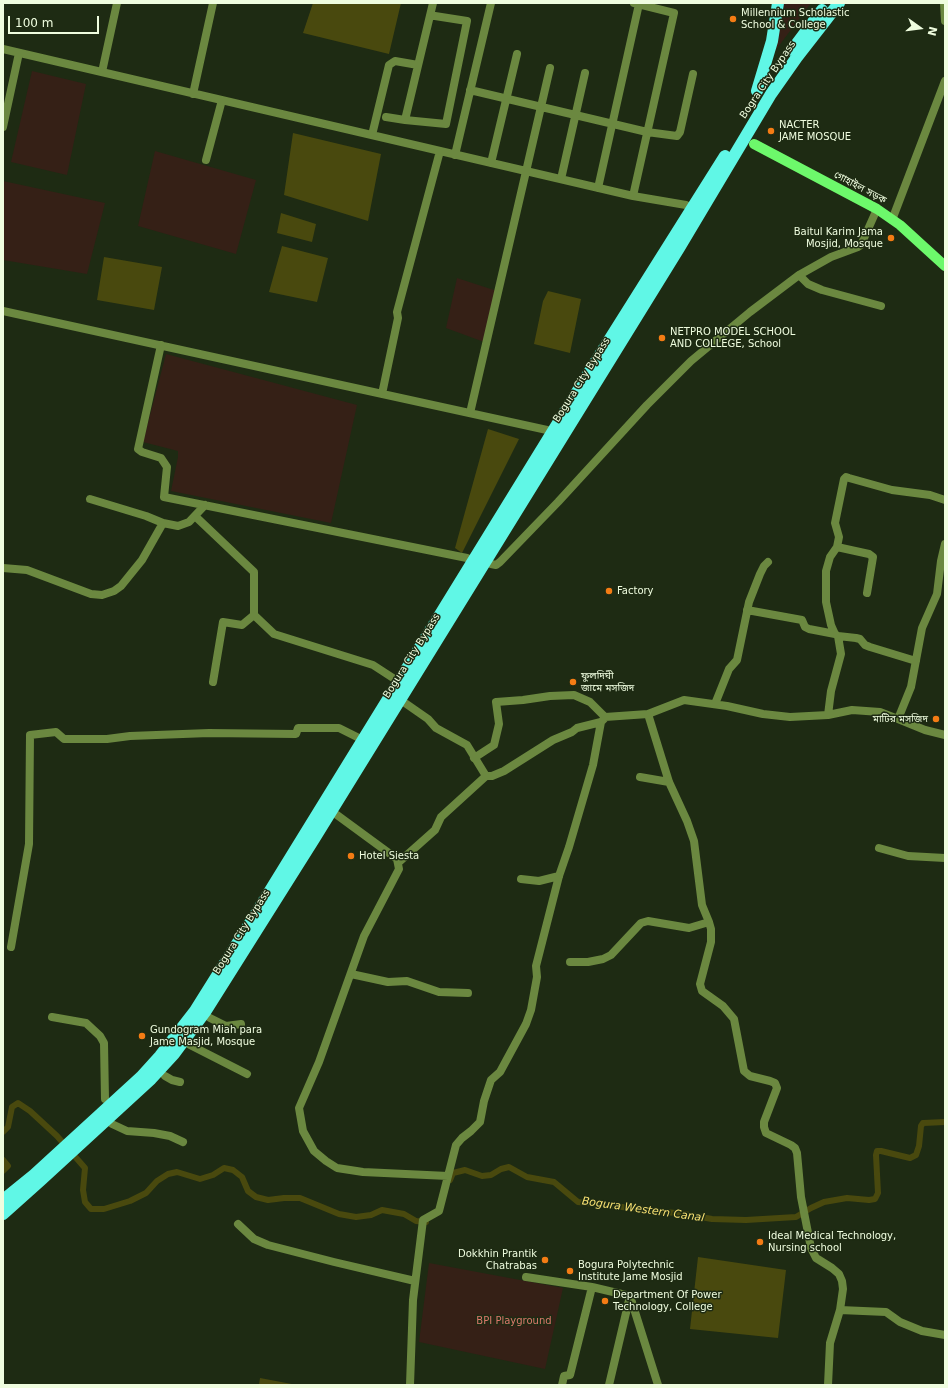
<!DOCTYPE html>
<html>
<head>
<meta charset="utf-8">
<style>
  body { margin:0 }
  #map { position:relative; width:948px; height:1388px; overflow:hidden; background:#1e2b13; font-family:"DejaVu Sans",sans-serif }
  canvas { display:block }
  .frame { position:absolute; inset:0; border:4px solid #effddf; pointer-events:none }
  .north { position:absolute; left:900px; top:8px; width:40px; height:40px; -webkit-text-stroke:3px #1e2b13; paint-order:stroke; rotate:104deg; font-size:11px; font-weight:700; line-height:16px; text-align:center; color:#effddf }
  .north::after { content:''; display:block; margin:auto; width:14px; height:18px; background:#effddf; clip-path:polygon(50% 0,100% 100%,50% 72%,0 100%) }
  .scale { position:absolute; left:8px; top:16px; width:91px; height:18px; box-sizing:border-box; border:2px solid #effddf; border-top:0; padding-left:5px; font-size:12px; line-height:14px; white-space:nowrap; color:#effddf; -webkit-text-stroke:3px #1e2b13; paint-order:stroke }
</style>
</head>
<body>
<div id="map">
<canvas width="948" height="1388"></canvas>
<div class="frame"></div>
<div class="north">N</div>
<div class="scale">100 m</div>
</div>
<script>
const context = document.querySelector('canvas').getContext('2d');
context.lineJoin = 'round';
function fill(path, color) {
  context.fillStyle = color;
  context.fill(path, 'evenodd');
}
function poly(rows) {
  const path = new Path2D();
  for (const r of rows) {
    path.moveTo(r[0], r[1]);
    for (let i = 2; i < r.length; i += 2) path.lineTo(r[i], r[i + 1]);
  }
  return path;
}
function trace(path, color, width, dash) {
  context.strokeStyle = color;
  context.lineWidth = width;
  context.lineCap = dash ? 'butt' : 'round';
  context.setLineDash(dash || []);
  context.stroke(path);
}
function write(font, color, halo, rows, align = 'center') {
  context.font = font + ' "DejaVu Sans","Noto Sans Bengali",sans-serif';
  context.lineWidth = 3;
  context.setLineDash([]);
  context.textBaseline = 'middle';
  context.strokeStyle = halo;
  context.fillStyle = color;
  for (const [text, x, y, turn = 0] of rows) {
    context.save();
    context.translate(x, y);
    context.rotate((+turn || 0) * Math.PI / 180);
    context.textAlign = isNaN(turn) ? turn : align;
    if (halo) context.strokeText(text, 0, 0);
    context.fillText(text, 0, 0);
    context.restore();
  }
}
const green = poly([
  [784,3,811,3,775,51],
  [32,71,86,84,67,175,11,162],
  [155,151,256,180,236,254,138,226],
  [3,181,105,203,87,274,3,260],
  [457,278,497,291,484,342,446,328],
  [166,354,357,405,331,523,171,491,178,457,178,451,143,442],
  [429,1263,563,1288,545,1369,419,1342]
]);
const water = poly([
  [313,3,401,3,389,54,303,33],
  [293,133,381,154,368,221,284,195],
  [281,213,316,224,312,242,277,233],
  [282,246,328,258,317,302,269,292],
  [104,257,162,267,154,310,97,300],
  [548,291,581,299,570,353,534,344,543,301],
  [488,429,519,439,462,553,455,548],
  [698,1257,786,1270,778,1338,690,1329],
  [260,1378,297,1385,259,1385]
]);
const canal = poly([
  [3,1132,8,1127,12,1107,18,1103,30,1111,57,1136,85,1168,83,1190,85,1202,91,1209,104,1209,130,1201,146,1193,157,1181,168,1174,177,1172,200,1179,213,1175,224,1168,233,1170,242,1177,248,1191,256,1197,268,1200,284,1198,300,1198,339,1214,356,1217,371,1215,382,1210,404,1214,416,1221,426,1222],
  [3,1160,8,1166,3,1171],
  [450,1180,453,1173,465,1170,482,1176,491,1175,501,1169,509,1167,527,1177,554,1182,578,1202,684,1214,712,1219,746,1220,796,1217,811,1208,824,1202,847,1198,869,1200,875,1199,878,1193,876,1155,877,1151,881,1151,910,1158,916,1155,919,1146,921,1126,923,1123,945,1122]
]);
const minor = poly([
  [944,3,945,21],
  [3,49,633,196,686,205],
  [102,72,117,3],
  [470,90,647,132,677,136,680,132,693,74],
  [193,94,213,3],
  [386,117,405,120,433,3],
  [405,120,446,124,467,21,435,16],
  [3,127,19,53],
  [372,135,389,65,395,61,418,65],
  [455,155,491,3],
  [206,160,222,100],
  [491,163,517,54],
  [561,179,585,73],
  [598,188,639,4],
  [633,196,674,13,634,3],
  [892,220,945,81],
  [799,275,808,284,822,290,881,306],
  [3,311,547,430],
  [161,345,138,449,142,452,161,458,167,467,164,497,467,558],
  [382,394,398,318,397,312,440,151],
  [470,413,550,68],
  [90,499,146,516,163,523],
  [195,516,254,572,254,615,274,634,373,665,393,678],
  [945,544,941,561,937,594,922,628,911,687,898,719,925,730,945,735],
  [837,547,869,554,873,557,867,593],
  [491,564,496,565,500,562,558,502,647,405,691,361,750,312,799,275,831,257,858,247,861,245,877,209],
  [3,568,27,570,91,594,102,595,114,591,121,586,142,560,163,523,178,526,189,522,205,505],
  [747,610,802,620,805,627,809,629,835,634,838,636,856,638,860,639,865,645,870,647,916,661],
  [835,634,831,625,826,602,826,571,830,557,837,547,839,537,835,523,844,479,846,477,849,478,892,490,930,495,945,500],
  [213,682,223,622,242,625,254,615],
  [405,703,428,719,436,728,467,745,486,776,492,776,504,771,553,740,572,732,577,728,601,722,604,719],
  [715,704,729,669,737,660,749,602,760,574,764,566,768,562],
  [648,714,669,782,687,821,694,841,702,905,709,922],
  [828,715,831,691,841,654,838,636],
  [474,758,494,745,499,724,496,702,523,700,550,696,574,695,590,702,605,717,648,714,684,700,727,706,763,714,790,717,828,715,852,710,880,712,898,719],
  [640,777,669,782],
  [337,815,397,859,399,869,364,936,319,1062,299,1108,303,1131,314,1151,326,1161,337,1168,363,1172,448,1176],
  [879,848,908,856,945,858],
  [399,862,435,830,441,817,486,776],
  [521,879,539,881,559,876],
  [11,947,29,844,30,735,56,732,64,739,107,739,130,736,209,733,296,734,298,728,339,728,357,737],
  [570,962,588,962,603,959,611,955,641,923,648,921,689,928,709,922,711,929,711,942,700,984,702,991,723,1006,734,1019,744,1071,750,1076,770,1081,775,1083,777,1088,764,1122,764,1127,766,1133,791,1145,795,1148,797,1153,801,1197,811,1248,816,1258,832,1268,839,1274,842,1281,843,1289,840,1310,830,1343,828,1385],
  [351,974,388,982,407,981,439,992,468,993],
  [52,1017,86,1023,100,1036,104,1043,105,1099],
  [210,1018,226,1026,241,1024],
  [190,1045,247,1074],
  [165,1076,172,1080,180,1082],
  [112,1124,127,1131,154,1133,170,1136,183,1142],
  [238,1224,254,1239,268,1245,334,1262,415,1281],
  [526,1277,592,1287,630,1296,658,1385],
  [840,1310,886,1312,900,1322,922,1331,945,1335],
  [410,1385,413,1300,423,1220,439,1211,456,1145,462,1138,471,1131,480,1122,484,1101,491,1080,500,1072,526,1024,531,1010,537,977,536,966,559,876,569,847,593,765,601,722],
  [562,1385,564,1376,570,1375,592,1287],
  [609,1385,630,1296]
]);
const major = poly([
  [754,144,877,209,900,225,945,266]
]);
const highway = poly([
  [792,50,822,10],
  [757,91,772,41,778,3],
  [3,1200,34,1175,141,1077,160,1056,195,1011,257,912,603,350,725,156],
  [3,1214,41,1180,151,1079,174,1054,205,1012,314,839,679,248,771,94,797,57,839,3]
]);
const markers = [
  [733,19,4,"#f47c14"],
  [771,131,4,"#f47c14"],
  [891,238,4,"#f47c14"],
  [662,338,4,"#f47c14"],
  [609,591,4,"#f47c14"],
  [573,682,4,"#f47c14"],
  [936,719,4,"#f47c14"],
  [351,856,4,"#f47c14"],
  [142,1036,4,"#f47c14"],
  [760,1242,4,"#f47c14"],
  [545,1260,4,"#f47c14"],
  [570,1271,4,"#f47c14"],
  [605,1301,4,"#f47c14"]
];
const poiNames = [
  ["Millennium Scholastic",741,13],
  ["School & College",741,25],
  ["NACTER",779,125],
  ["JAME MOSQUE",779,137],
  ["Baitul Karim Jama",883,232,"right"],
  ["Mosjid, Mosque",883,244,"right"],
  ["NETPRO MODEL SCHOOL",670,332],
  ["AND COLLEGE, School",670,344],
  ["Factory",617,591],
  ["ফুলদিঘী",581,676],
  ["জামে মসজিদ",581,688],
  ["মাটির মসজিদ",928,719,"right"],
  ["Hotel Siesta",359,856],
  ["Gundogram Miah para",150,1030],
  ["Jame Masjid, Mosque",150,1042],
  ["Ideal Medical Technology,",768,1236],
  ["Nursing school",768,1248],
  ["Dokkhin Prantik",537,1254,"right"],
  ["Chatrabas",537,1266,"right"],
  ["Bogura Polytechnic",578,1265],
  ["Institute Jame Mosjid",578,1277],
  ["Department Of Power",613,1295],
  ["Technology, College",613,1307]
];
const streetNames = [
  ["Bogra City Bypass",768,80,-56],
  ["গোহাইল সড়ক",860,188,28],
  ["Bogura City Bypass",582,380,-58],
  ["Bogura City Bypass",412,656,-58],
  ["Bogura City Bypass",242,932,-58]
];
const parkNames = [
  ["BPI Playground",514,1321]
];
const waterNames = [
  ["Bogura Western Canal",643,1210,8]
];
fill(green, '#352016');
fill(water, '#49490e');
trace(canal, '#49490e', 6);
trace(minor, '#6b8840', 8);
trace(major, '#6df86b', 10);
trace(highway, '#60f7e6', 12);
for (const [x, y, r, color] of markers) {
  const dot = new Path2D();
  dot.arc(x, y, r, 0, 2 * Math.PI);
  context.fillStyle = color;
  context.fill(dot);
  trace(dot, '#1e2b13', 1.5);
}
write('10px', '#effddf', '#1e2b13', poiNames, 'left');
write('10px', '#effddf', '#1e2b13', streetNames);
write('10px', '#dc796c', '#1e2b13', parkNames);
write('italic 11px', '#f8e172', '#1e2b13', waterNames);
</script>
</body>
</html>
